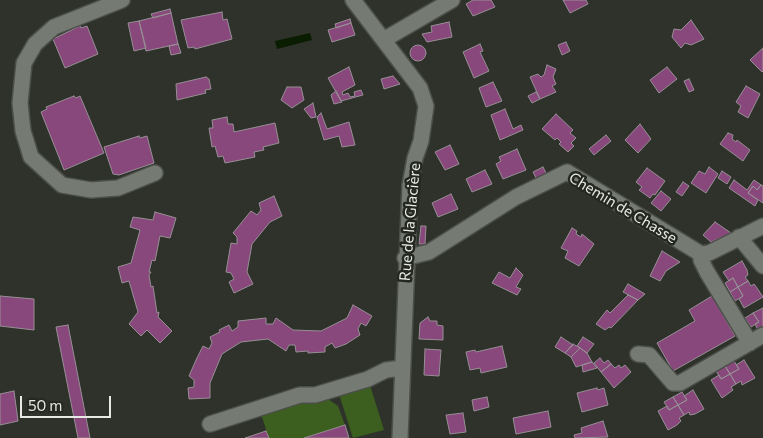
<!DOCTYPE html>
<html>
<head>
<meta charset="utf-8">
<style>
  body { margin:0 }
  #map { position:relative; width:763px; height:438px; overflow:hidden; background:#2e322b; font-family:Commissioner,sans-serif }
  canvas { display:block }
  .scale { position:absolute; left:20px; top:396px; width:91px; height:22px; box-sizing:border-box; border:2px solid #e7e9e5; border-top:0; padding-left:6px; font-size:15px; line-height:18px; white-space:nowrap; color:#e7e9e5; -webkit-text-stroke:4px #242821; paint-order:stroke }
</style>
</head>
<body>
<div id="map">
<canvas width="763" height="438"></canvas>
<div class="scale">50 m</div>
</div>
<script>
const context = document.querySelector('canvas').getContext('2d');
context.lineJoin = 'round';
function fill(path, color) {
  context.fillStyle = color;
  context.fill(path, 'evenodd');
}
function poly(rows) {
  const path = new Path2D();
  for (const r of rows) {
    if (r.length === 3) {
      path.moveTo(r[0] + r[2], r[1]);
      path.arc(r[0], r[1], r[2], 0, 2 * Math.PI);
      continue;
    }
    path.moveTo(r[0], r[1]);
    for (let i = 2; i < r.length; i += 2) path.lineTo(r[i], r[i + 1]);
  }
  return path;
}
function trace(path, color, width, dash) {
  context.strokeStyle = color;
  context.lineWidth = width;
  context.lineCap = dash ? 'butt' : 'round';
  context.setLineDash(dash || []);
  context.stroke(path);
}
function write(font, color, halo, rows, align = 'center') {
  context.font = font + ' Commissioner,sans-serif';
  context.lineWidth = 5;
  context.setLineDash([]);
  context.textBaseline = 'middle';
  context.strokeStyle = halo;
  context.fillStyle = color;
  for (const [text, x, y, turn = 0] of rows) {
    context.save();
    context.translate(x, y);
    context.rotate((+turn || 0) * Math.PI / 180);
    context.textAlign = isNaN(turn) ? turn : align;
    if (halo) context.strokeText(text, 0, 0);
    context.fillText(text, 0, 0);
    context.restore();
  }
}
const green = poly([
  [369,382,384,430,353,438,338,391],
  [325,397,338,406,345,425,304,438,269,438,260,411]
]);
const water = poly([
  [310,33,312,40,277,49,275,41]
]);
const building = poly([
  [473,0,491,0,495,7,473,16,466,4,473,0],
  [563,0,586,0,588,4,570,13,563,0],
  [170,9,171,13,153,18,151,14,170,9],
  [222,12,223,20,227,19,232,39,195,49,194,47,188,48,181,20,222,12],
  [171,13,178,44,146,51,139,21,171,13],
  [350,19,351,23,336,28,335,24,350,19],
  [691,20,704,39,691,45,685,43,681,48,672,37,674,29,681,30,691,20],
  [139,21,146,48,134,51,128,23,139,21],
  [449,22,452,37,427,42,422,34,432,32,431,26,449,22],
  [351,23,355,35,332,42,328,30,351,23],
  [80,26,81,28,87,26,98,54,65,68,53,39,80,26],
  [566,42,570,51,562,55,558,45,566,42],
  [178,44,181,53,171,55,169,46,178,44],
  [480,44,483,51,480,52,489,71,474,78,463,52,480,44],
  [418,53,8],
  [763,48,763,71,762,72,750,60,763,48],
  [547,65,556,69,553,77,556,84,552,86,556,92,540,99,530,77,538,74,541,77,544,75,547,65],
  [349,67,355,85,342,92,343,95,348,93,350,97,355,96,354,92,361,90,363,95,341,101,328,78,349,67],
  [667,67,677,79,659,93,650,80,667,67],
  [393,76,400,84,384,89,381,79,393,76],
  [206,77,209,79,211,89,205,90,206,93,177,100,176,84,206,77],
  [689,79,694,90,689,92,684,81,689,79],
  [493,82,502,101,486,107,479,88,493,82],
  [746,86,760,94,748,118,738,112,741,106,736,102,746,86],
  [287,87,301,87,304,100,292,108,281,100,287,87],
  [336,91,342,102,334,104,331,95,336,91],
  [536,92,540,99,532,103,528,96,536,92],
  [74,96,76,98,80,96,104,153,64,170,41,112,47,109,46,107,74,96],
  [313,103,316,117,311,118,304,109,313,103],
  [505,109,513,129,521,125,523,130,500,140,491,115,505,109],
  [321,113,327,129,349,122,355,145,342,147,339,136,324,140,317,117,321,113],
  [556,114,573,130,570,133,576,138,571,143,574,146,568,152,559,144,561,142,557,138,555,140,542,129,556,114],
  [227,117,228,124,233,124,234,132,275,123,279,143,263,147,264,150,254,152,255,157,225,163,223,156,218,157,215,146,212,147,209,128,213,128,212,120,227,117],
  [640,124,651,139,638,153,625,140,640,124],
  [728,133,733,135,732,139,736,142,737,140,750,150,743,161,720,144,728,133],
  [606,135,611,141,594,155,589,149,606,135],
  [139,136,140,138,147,136,154,163,119,175,113,174,104,147,139,136],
  [450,145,459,164,445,170,435,152,450,145],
  [517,149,526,170,503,179,496,164,501,161,499,157,517,149],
  [543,167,547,175,537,180,533,172,543,167],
  [709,167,718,174,706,193,691,183,699,171,705,174,709,167],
  [647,168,665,181,655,195,653,194,650,198,639,190,642,187,636,182,647,168],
  [485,170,492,184,472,192,466,179,485,170],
  [722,171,731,177,727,184,718,178,722,171],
  [734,180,747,190,754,180,761,185,757,190,753,186,748,193,758,200,755,206,729,188,734,180],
  [683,182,689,186,682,196,676,192,683,182],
  [761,185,763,186,763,203,748,193,753,186,757,190,761,185],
  [661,191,671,199,661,211,651,203,661,191],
  [451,194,458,209,438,217,432,203,451,194],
  [274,196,282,216,270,222,252,244,247,272,253,284,234,293,229,282,234,279,231,273,226,272,231,243,237,244,237,237,233,233,251,211,257,215,261,210,259,203,274,196],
  [155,212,176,218,170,238,160,236,155,261,152,260,149,272,151,272,149,275,151,287,153,286,157,313,159,312,158,317,172,331,160,343,147,330,141,336,129,324,138,312,129,281,122,283,118,267,131,263,140,230,130,227,133,217,153,220,155,212],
  [715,222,731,233,711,242,703,235,715,222],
  [421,226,426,226,425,244,419,244,421,226],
  [572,228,577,231,576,234,581,237,582,234,594,244,579,266,565,258,568,251,561,248,572,228],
  [662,251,680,262,666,271,660,281,650,276,662,251],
  [742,261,747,270,748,275,745,277,748,281,738,287,733,278,729,281,723,272,742,261],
  [516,268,523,275,516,287,521,289,517,295,492,283,499,272,510,278,516,268],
  [733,278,738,287,730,292,725,283,733,278],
  [748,281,751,286,754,284,757,288,763,297,744,308,739,299,743,296,738,287,748,281],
  [628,284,645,294,638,300,623,292,628,284],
  [738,287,743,296,735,301,730,292,738,287],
  [628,295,638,300,611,328,609,327,605,330,596,324,607,310,610,313,628,295],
  [0,296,34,299,34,330,0,326,0,296],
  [712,296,735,336,673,371,657,343,695,321,689,310,712,296],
  [353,305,372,316,366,326,361,323,358,329,360,335,346,344,335,348,332,343,325,347,325,352,308,353,308,351,296,352,295,345,289,345,286,351,268,339,241,342,222,354,210,383,210,398,189,399,188,388,194,387,194,380,189,376,196,360,203,346,209,349,212,343,210,337,220,332,219,330,229,325,232,331,238,327,238,321,266,318,266,324,273,324,276,318,293,330,321,331,347,318,353,305],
  [763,308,763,330,759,332,755,324,759,322,753,313,763,308],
  [753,313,759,322,751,327,745,318,753,313],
  [428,317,430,321,437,321,437,325,443,326,443,340,419,339,420,323,428,317],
  [68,325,90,438,78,438,56,327,68,325],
  [561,337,573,345,565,353,555,347,561,337],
  [583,337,594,344,587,353,577,346,583,337],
  [573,344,580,348,571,357,565,353,573,344],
  [502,346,507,367,481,373,480,368,470,370,466,352,475,350,476,352,502,346],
  [580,348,587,353,592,362,576,367,571,357,580,348],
  [425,349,441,350,439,376,424,375,425,349],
  [600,358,604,363,608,360,611,364,601,372,594,363,600,358],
  [744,360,755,378,742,385,741,381,736,384,730,374,739,369,736,365,744,360],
  [734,361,739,369,730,374,725,366,734,361],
  [592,362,597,368,583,372,582,365,592,362],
  [611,364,615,368,619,365,621,368,625,365,631,372,614,388,601,372,611,364],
  [725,366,730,374,721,379,716,371,725,366],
  [730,374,736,384,731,387,733,390,722,398,711,380,719,375,721,379,730,374],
  [597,388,598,390,604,388,608,405,582,412,577,393,597,388],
  [693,390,704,409,695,414,690,415,689,412,684,415,678,405,687,400,684,396,693,390],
  [14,391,18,421,0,425,0,394,14,391],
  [682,392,687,400,678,405,673,397,682,392],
  [487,397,489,407,474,411,472,400,487,397],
  [673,397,678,405,669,410,664,402,673,397],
  [678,405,684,415,679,418,681,421,677,425,668,430,658,411,667,406,669,410,678,405],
  [548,411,551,427,516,434,513,418,548,411],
  [463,413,466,432,450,434,446,415,463,413],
  [603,421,608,437,575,438,574,435,582,433,581,428,603,421],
  [345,425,349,438,304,438,345,425],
  [266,431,269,438,245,438,266,431]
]);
const minor = poly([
  [122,0,54,27,35,44,24,63,20,103,23,131,31,157,62,185,91,190,118,188,155,173],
  [353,0,420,88,426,106,421,141,415,158,410,185,400,438],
  [385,39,452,0],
  [739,237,763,266],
  [701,254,701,260,707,272,750,343],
  [405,258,429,252,516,197,567,172,701,254,709,253,763,226],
  [638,354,649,355,673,383,680,383,763,335],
  [210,424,300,395,315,395,368,379,386,370,402,368]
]);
const streetNames = [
  ["Chemin de Chasse",623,208,31],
  ["Rue de la Glacière",410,222,-85]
];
fill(green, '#3c5e1f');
fill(water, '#0a1d00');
fill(building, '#88487c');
trace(building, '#978f95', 1);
trace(minor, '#4c4f4a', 18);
trace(minor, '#757a72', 15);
write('15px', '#e7e9e5', '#242821', streetNames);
</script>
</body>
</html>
